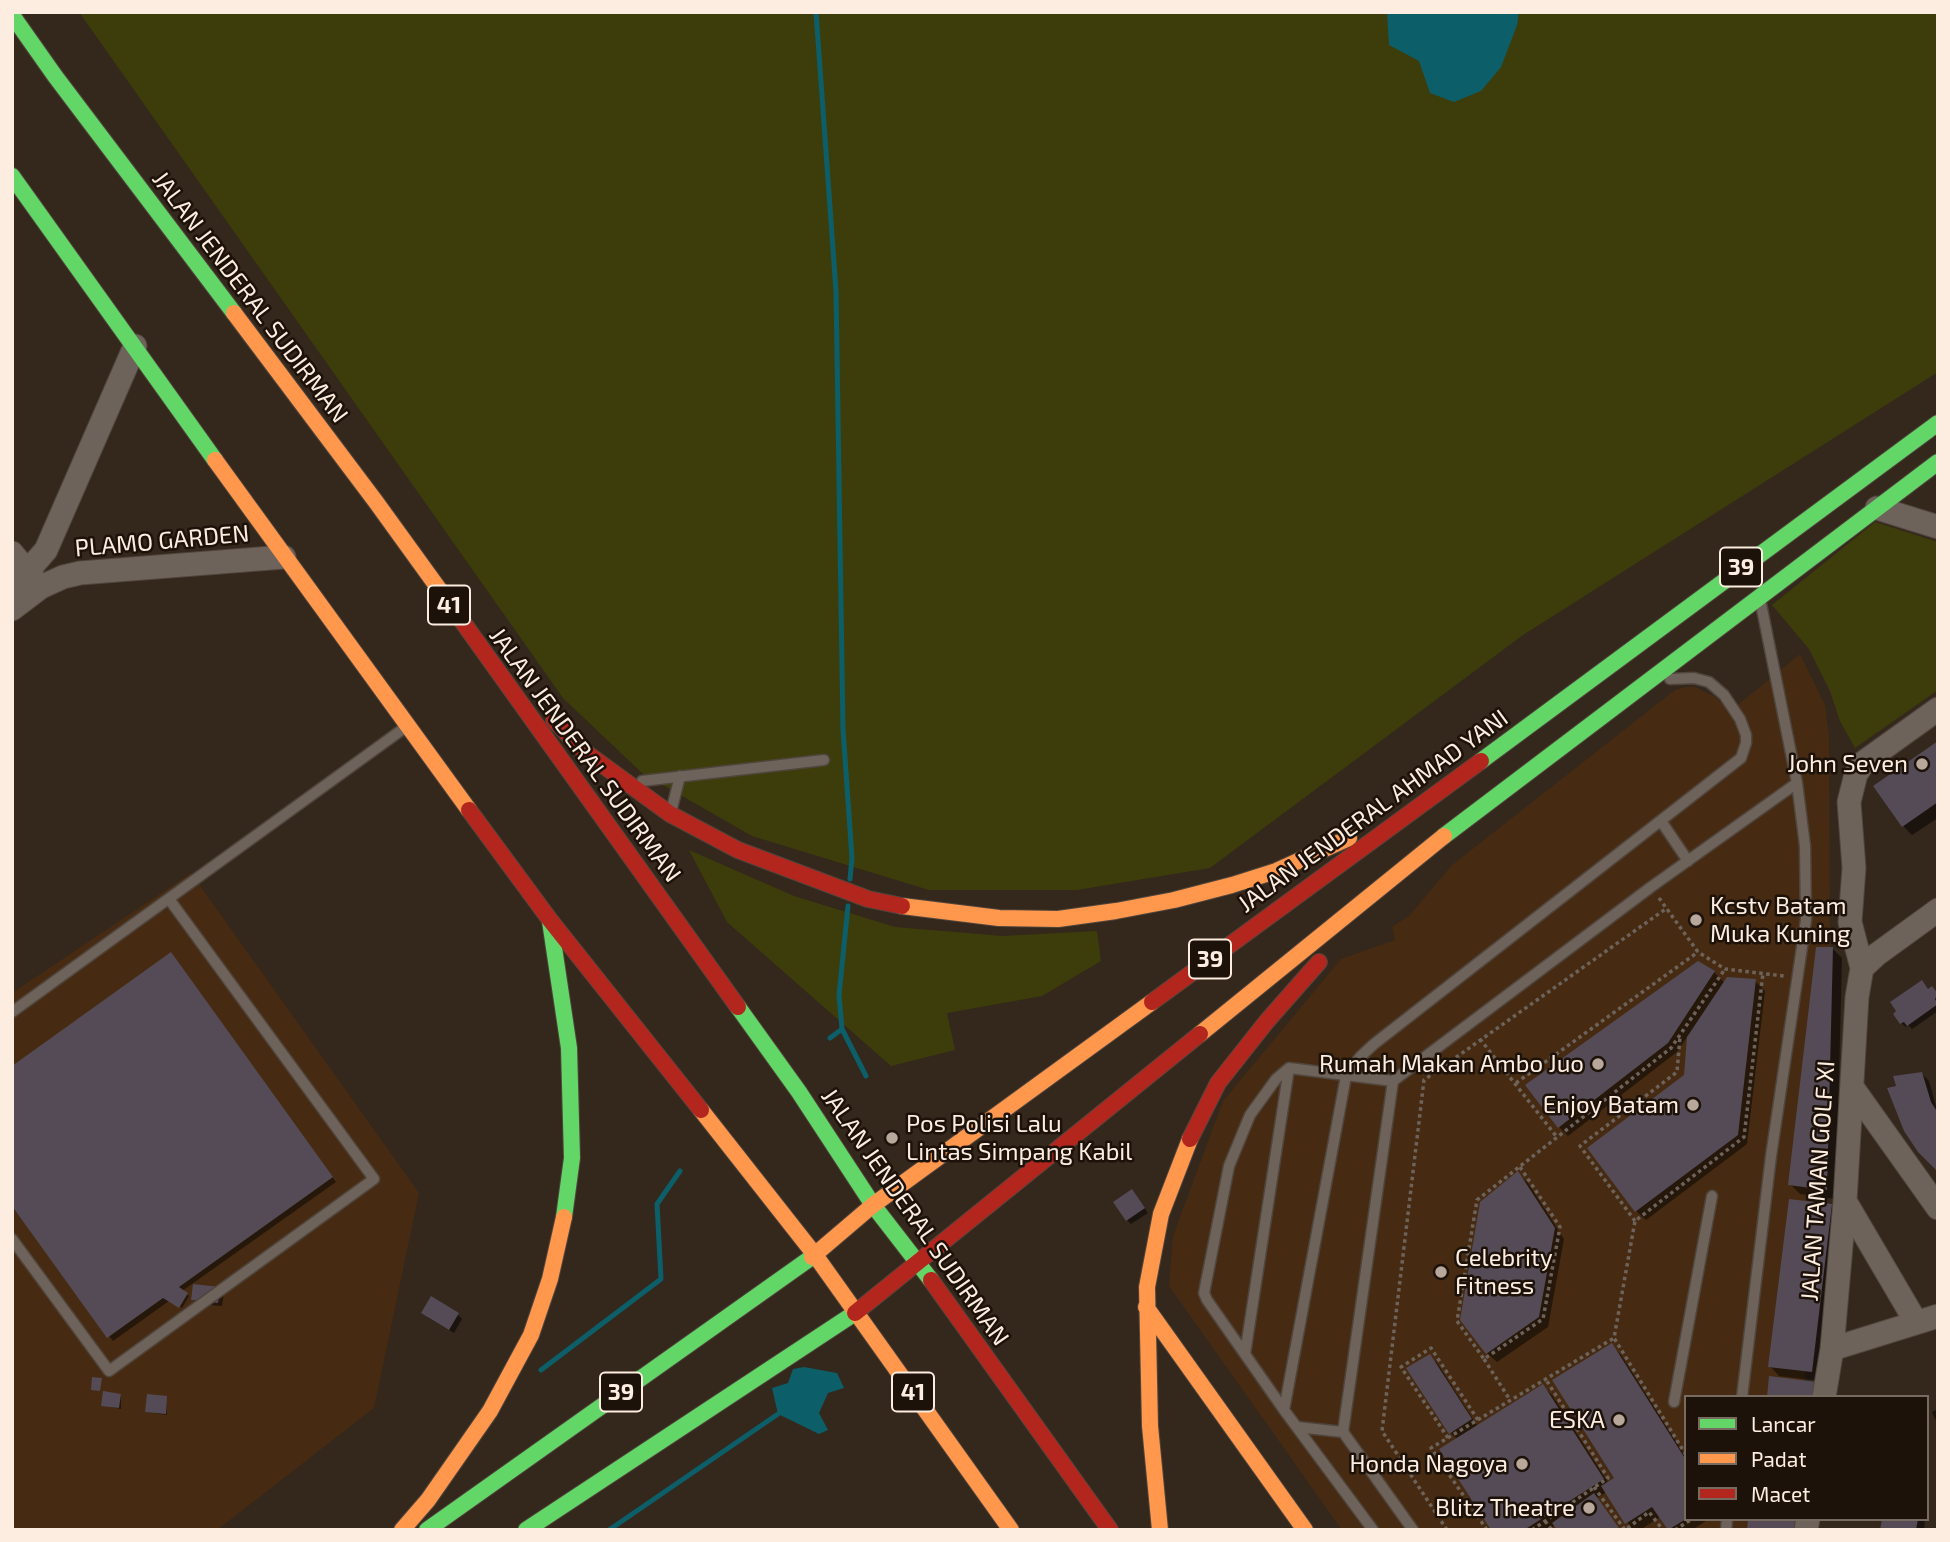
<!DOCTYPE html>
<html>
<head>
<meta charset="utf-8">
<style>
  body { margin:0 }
  #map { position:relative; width:1950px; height:1542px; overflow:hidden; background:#34271c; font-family:"Exo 2",sans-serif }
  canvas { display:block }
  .frame { position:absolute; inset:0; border:14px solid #fdede0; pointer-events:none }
  .legend { position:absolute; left:1684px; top:1395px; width:245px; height:126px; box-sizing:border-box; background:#1d1209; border:2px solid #776a5f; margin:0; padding:9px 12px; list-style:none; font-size:21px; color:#fdede0 }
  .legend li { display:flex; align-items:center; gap:14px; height:35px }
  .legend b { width:35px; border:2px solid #776a5f }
</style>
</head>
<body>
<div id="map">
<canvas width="1950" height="1542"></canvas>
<div class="frame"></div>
<ul class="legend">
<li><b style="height:9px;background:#63d668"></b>Lancar</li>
<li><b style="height:9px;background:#ff974d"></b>Padat</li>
<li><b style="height:9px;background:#b3261e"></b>Macet</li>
</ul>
</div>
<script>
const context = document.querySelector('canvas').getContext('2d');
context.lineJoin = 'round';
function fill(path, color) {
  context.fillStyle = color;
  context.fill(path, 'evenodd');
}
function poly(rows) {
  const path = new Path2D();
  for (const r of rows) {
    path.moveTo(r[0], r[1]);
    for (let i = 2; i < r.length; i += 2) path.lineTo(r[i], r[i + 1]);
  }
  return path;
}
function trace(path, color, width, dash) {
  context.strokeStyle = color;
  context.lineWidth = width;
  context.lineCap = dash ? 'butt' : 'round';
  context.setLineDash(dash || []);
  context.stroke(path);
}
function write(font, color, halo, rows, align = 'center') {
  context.font = font + ' "Exo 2",sans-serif';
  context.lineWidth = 5;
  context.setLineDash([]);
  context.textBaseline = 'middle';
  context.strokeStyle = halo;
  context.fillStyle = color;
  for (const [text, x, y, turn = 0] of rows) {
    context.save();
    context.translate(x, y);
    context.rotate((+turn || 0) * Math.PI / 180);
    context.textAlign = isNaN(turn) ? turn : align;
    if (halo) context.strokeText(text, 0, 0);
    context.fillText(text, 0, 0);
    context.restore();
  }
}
const built = poly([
  [1800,654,1825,705,1829,736,1830,940,1825,1142,1803,1397,1686,1397,1686,1519,1791,1519,1789,1530,1342,1530,1169,1286,1173,1236,1223,1101,1341,959,1395,940,1392,927,1409,916,1452,865,1675,690,1686,687,1695,687,1714,696,1722,703,1728,713],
  [191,873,419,1193,374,1408,217,1530,12,1530,12,993]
]);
const green = poly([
  [79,12,1938,12,1938,372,1523,635,1210,868,1077,890,929,890,752,836,642,773,563,698],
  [1875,522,1938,542,1938,690,1855,748,1840,721,1830,691,1809,649,1772,605],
  [689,850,794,896,895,927,1002,936,1097,931,1101,961,1042,996,947,1013,955,1050,891,1066,727,922]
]);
const water = poly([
  [1387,12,1519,12,1517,25,1501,67,1481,91,1454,102,1430,93,1419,61,1389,45],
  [804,1367,837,1373,844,1388,828,1393,819,1413,828,1430,819,1434,778,1414,772,1388,788,1383,793,1369]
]);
const shadow = poly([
  [1938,744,1938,818,1912,835,1903,826],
  [1832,948,1842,958,1836,1199,1800,1194,1790,1184],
  [175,959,336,1182,182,1291,189,1296,182,1308,169,1301,113,1341,12,1203],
  [1714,972,1725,983,1755,981,1765,991,1747,1144,1646,1220,1636,1211,1685,1076,1689,1034,1677,1052,1568,1136,1559,1127],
  [1932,989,1938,995,1938,1011,1912,1029,1908,1025,1906,1027,1901,1023],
  [1922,1074,1929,1081,1937,1110,1938,1169],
  [1518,1174,1528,1183,1564,1239,1548,1327,1497,1362,1487,1353],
  [1132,1191,1148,1213,1131,1224,1127,1220],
  [1832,1206,1841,1216,1821,1381,1779,1376,1770,1366],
  [224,1293,222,1306,197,1304,193,1300],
  [458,1315,462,1319,454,1333,427,1317],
  [1611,1345,1621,1355,1686,1457,1686,1519,1709,1519,1692,1530,1668,1530,1660,1517,1640,1530,1633,1530,1607,1492,1597,1498,1620,1530,1559,1530,1555,1525,1548,1530,1493,1530,1458,1440,1451,1433,1430,1356,1437,1363,1478,1427,1542,1386,1552,1395,1609,1484,1616,1479],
  [121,1395,121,1409,103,1405],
  [166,1398,167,1415,147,1412],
  [1938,1409,1938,1425,1932,1412],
  [1883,1519,1925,1519,1924,1530,1882,1530]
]);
const stream = poly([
  [816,12,836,291,843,729,852,858,850,879],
  [848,906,839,995,842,1029,866,1076],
  [830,1038,842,1029],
  [541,1370,661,1279,657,1204,680,1171],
  [609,1530,778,1414]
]);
const building = poly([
  [1938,741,1938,802,1902,827,1873,786],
  [1816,947,1833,947,1827,1190,1788,1185],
  [171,952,333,1177,179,1287,188,1293,179,1308,163,1298,107,1338,12,1206,12,1066],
  [1698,961,1715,971,1668,1043,1558,1128,1525,1085],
  [1727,977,1756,979,1738,1135,1635,1212,1587,1148,1684,1075,1687,1037],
  [1922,980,1928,989,1932,986,1938,994,1935,999,1938,1004,1907,1026,1904,1022,1900,1024,1893,1014,1896,1011,1890,1002],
  [1922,1072,1931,1102,1938,1113,1938,1172,1918,1152,1904,1131,1887,1088,1896,1086,1893,1076],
  [1518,1171,1555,1228,1539,1317,1486,1354,1460,1320,1480,1202],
  [1132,1189,1145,1208,1126,1221,1113,1202],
  [1789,1199,1832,1204,1812,1372,1768,1367],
  [193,1284,220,1287,218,1303,191,1300],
  [431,1296,459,1313,449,1330,421,1313],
  [1612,1343,1686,1460,1686,1519,1668,1530,1652,1507,1625,1524,1601,1486,1614,1478,1552,1380],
  [1430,1354,1472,1419,1449,1434,1406,1368],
  [1769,1376,1817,1382,1816,1397,1767,1397],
  [92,1377,102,1378,100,1391,91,1390],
  [1543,1384,1604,1479,1524,1530,1491,1530,1439,1449],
  [103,1391,121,1394,119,1408,101,1406],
  [147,1394,167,1396,166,1414,145,1412],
  [1594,1493,1619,1528,1557,1530,1552,1523],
  [1748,1519,1801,1519,1799,1530,1747,1530],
  [1882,1519,1918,1519,1916,1530,1880,1530]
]);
const path = poly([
  [1659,898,1698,952,1725,969,1784,976],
  [1480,1039,1556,1136],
  [1516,1083,1698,952],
  [1520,1167,1560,1227,1543,1319,1484,1359,1457,1321,1477,1200,1671,1048,1725,969],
  [1635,1221,1580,1146,1677,1072,1680,1037],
  [1484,1359,1510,1400],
  [1448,1438,1401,1367,1431,1348,1478,1420],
  [1686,1455,1614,1338,1635,1221,1744,1137,1763,973],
  [1594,1487,1625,1530,1649,1512,1663,1530],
  [1545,1521,1552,1530],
  [1447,1530,1382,1431,1424,1080,1667,908],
  [1487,1530,1431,1448,1614,1338],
  [1532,1530,1608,1478,1545,1378],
  [1675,1530,1692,1519]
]);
const lane = poly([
  [642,781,824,760],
  [672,808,680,776],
  [1661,821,1688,861],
  [12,1012,403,729],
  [12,1239,109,1371,374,1179,169,899],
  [1245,1354,1289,1068],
  [1742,1397,1771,1156,1806,920,1805,846,1797,783,1761,604],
  [1674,1402,1712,1196],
  [1284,1410,1346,1076,1360,1057,1374,1044,1741,758,1746,743,1746,735,1740,719,1724,695,1709,682,1694,678,1670,679],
  [1297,1427,1343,1432],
  [1373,1530,1284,1410,1207,1300,1204,1293,1229,1166,1250,1115,1276,1079,1289,1068,1393,1081],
  [1413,1530,1343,1432,1393,1081,1651,887,1797,783],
  [1726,1530,1727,1519]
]);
const street = poly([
  [1877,508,1938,527],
  [12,553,37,583],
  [12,583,27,572,46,550,135,346],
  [12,609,41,587,63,577,80,573,284,557],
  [1862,968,1876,955,1938,910],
  [1852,1087,1938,1208],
  [1845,1201,1916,1322],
  [1832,1349,1938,1316],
  [1824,1397,1832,1349,1845,1201,1857,997,1862,968,1850,922,1854,868,1849,802,1856,774,1864,762,1938,709],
  [1806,1530,1808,1519]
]);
const fast = poly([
  [12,15,55,76,234,313],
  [12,176,215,460],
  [1481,761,1938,423],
  [1444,836,1938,462],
  [550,921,569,1048,572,1158,564,1217],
  [738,1007,799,1092,873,1205,931,1280],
  [427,1530,812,1257],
  [526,1530,855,1313]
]);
const slow = poly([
  [234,313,376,502,457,614],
  [215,460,469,810],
  [902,906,999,918,1058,919,1116,911,1174,900,1232,885,1276,871,1349,838],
  [1200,1034,1444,836],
  [701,1110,815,1255,1011,1530],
  [812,1257,873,1205,1152,1002],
  [1146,1307,1305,1530],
  [402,1530,428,1500,490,1411,531,1335,550,1279,564,1217],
  [1160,1530,1150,1426,1147,1287,1161,1214,1190,1139]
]);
const jam = poly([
  [457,614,738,1007],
  [554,720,585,752,670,814,738,850,868,899,902,906],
  [469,810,550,920,701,1110],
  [1152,1002,1481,761],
  [1190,1139,1218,1083,1267,1021,1319,962],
  [931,1280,1110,1530],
  [855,1313,1200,1034]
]);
const markers = [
  [1922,764,7,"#b7a89b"],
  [1696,920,7,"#b7a89b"],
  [1598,1064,7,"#b7a89b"],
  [1693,1105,7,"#b7a89b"],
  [892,1138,7,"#b7a89b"],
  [1441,1272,7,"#b7a89b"],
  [1619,1420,7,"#b7a89b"],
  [1522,1464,7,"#b7a89b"],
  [1589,1508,7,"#b7a89b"]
];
const shields = [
  [1741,567,42],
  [449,605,42],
  [1210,959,42],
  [621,1392,42],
  [913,1392,42]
];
const shieldNames = [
  ["39",1741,567],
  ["41",449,605],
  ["39",1210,959],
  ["39",621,1392],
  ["41",913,1392]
];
const streetNames = [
  ["JALAN JENDERAL SUDIRMAN",250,297,53],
  ["PLAMO GARDEN",162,541,-5],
  ["JALAN JENDERAL SUDIRMAN",585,755,54],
  ["JALAN JENDERAL AHMAD YANI",1373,811,-36],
  ["JALAN TAMAN GOLF XI",1818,1181,-86],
  ["JALAN JENDERAL SUDIRMAN",915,1217,55]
];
const poiNames = [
  ["John Seven",1908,764],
  ["Kcstv Batam",1710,906,"left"],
  ["Muka Kuning",1710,934,"left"],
  ["Rumah Makan Ambo Juo",1584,1064],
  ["Enjoy Batam",1679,1105],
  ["Pos Polisi Lalu",906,1124,"left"],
  ["Lintas Simpang Kabil",906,1152,"left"],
  ["Celebrity",1455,1258,"left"],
  ["Fitness",1455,1286,"left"],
  ["ESKA",1605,1420],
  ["Honda Nagoya",1508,1464],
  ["Blitz Theatre",1575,1508]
];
fill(built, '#462b12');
fill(green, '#3d3d0b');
fill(water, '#0c5f68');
fill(shadow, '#0007');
trace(stream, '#0c5f68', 5);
fill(building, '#544b56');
trace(lane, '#50453c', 13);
trace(street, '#50453c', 25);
trace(fast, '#50453c', 18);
trace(slow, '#50453c', 18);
trace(jam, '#50453c', 18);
trace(path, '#6d635b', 3.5, [3.5, 3.5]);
trace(lane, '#6d635a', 10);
trace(street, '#6d635a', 23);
trace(fast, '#63d668', 16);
trace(slow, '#ff974d', 16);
trace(jam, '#b3261e', 16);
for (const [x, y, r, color] of markers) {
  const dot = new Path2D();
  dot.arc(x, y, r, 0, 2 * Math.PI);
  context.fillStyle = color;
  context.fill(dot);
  trace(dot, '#1d1209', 2.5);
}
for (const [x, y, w] of shields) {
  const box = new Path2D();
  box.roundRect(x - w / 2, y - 19.5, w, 39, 5);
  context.fillStyle = '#1d1209';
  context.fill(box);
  trace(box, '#fdede0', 2);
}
write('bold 23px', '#fdede0', null, shieldNames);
write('24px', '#fdede0', '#1d1209', streetNames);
write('24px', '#fdede0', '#1d1209', poiNames, 'right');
</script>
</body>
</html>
